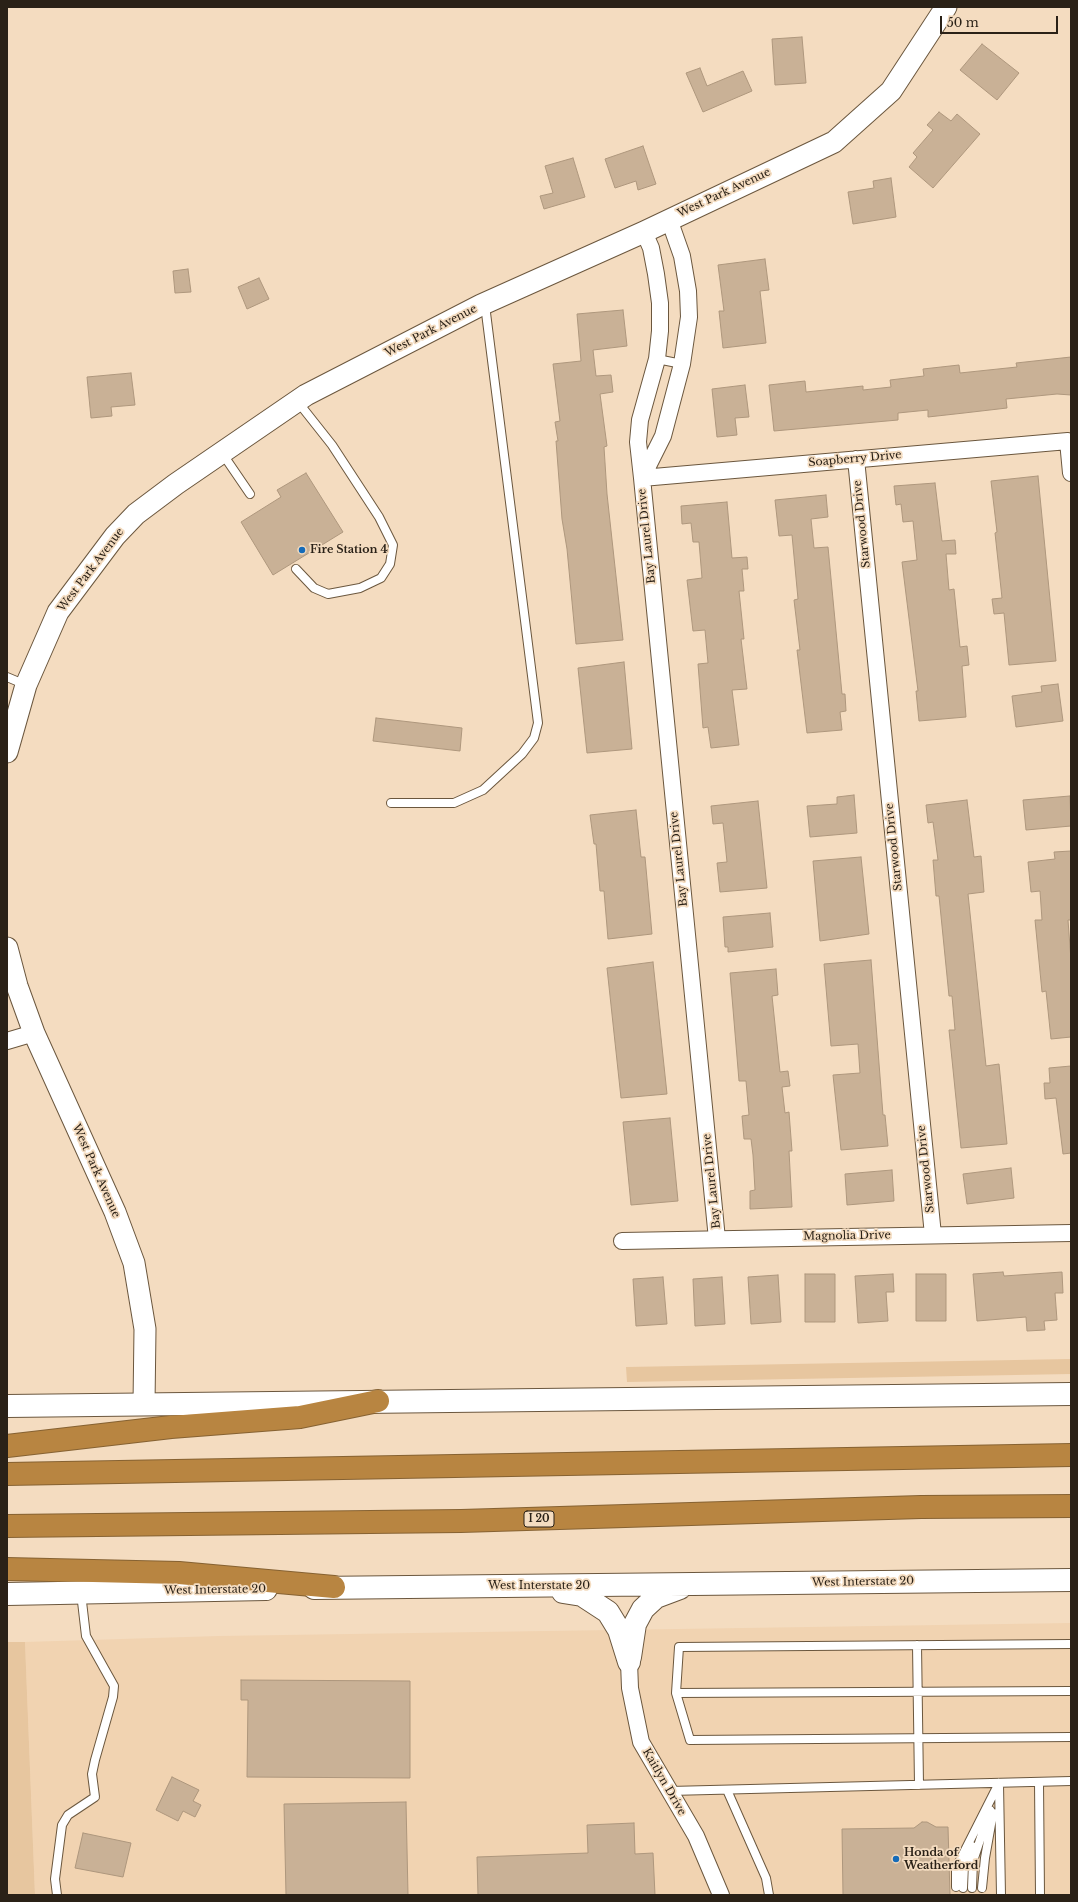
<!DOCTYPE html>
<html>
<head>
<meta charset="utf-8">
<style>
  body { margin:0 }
  #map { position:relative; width:1078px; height:1902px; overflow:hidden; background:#f4dcc0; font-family:"Libre Baskerville",serif }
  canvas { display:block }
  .frame { position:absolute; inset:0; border:8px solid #2a2117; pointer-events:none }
  .scale { position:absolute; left:940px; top:16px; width:118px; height:18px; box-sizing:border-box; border:2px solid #2a2117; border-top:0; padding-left:5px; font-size:12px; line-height:14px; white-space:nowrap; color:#2a2117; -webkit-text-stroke:3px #f4dcc0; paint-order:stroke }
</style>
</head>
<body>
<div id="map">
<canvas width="1078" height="1902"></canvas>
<div class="frame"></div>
<div class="scale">50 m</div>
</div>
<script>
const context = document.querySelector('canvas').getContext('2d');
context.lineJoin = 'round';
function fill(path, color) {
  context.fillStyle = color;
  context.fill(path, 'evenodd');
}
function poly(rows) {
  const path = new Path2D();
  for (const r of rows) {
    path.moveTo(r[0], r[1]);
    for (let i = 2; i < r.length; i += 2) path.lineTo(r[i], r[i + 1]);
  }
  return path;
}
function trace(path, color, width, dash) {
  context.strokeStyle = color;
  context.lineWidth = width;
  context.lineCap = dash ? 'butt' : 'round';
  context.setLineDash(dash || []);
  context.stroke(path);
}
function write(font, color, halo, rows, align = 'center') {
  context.font = font + ' "Libre Baskerville",serif';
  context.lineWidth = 3.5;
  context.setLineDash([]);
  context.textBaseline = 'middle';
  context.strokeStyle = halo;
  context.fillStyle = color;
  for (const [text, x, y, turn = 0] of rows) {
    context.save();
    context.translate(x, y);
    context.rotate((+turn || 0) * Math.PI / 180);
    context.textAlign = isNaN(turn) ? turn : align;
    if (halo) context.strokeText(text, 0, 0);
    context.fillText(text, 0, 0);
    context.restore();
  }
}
const built = poly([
  [1071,1623,1071,1895,35,1895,25,1642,218,1636]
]);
const green = poly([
  [1071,1359,1071,1374,627,1382,626,1367],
  [7,1642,25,1642,35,1895,7,1895]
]);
const building = poly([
  [802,37,806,83,775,85,772,39,802,37],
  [982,44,1019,73,997,100,960,70,982,44],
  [700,68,707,86,743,71,752,91,703,112,686,73,700,68],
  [939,112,951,121,957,114,980,134,933,188,909,167,917,157,913,153,933,130,927,125,939,112],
  [643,146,656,184,638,190,636,181,615,188,605,159,643,146],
  [573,158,585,197,544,209,540,196,553,193,545,166,573,158],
  [891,178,896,217,853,224,848,192,874,188,873,181,891,178],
  [765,259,769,290,760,291,766,343,723,348,719,311,724,311,718,265,765,259],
  [188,269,191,292,175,293,173,271,188,269],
  [259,278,269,299,247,309,238,287,259,278],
  [623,310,627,346,593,350,596,376,611,375,613,392,600,394,607,446,604,447,607,494,623,640,576,644,567,549,562,519,556,441,558,441,555,422,560,421,553,364,581,361,577,314,623,310],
  [1071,357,1071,395,1057,394,1006,399,1007,408,964,413,928,417,928,410,898,413,898,420,774,431,769,385,805,381,806,392,863,386,863,390,891,387,890,380,924,376,923,369,959,365,960,373,1017,367,1016,363,1071,357],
  [131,373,135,405,111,407,112,416,91,418,87,377,131,373],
  [745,385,749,417,735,418,737,435,717,437,712,389,745,385],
  [306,473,343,532,273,575,241,522,281,497,277,490,306,473],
  [1038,476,1056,661,1009,665,1004,613,994,614,992,599,1002,598,995,533,997,532,991,481,1038,476],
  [935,483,942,541,955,540,956,554,946,554,949,590,954,589,960,647,967,646,969,665,962,666,966,717,919,721,916,691,918,691,902,562,917,560,913,521,903,522,901,504,896,505,894,486,935,483],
  [826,495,828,517,811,519,814,548,828,547,842,694,845,694,846,711,840,712,842,730,807,733,797,650,800,650,794,600,798,599,792,535,779,536,775,500,826,495],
  [727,502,732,558,747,557,748,569,742,569,744,591,739,591,744,639,741,639,747,689,732,690,739,745,711,748,708,727,703,728,698,664,708,663,705,630,693,631,687,580,702,578,699,542,693,542,691,523,682,524,681,506,727,502],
  [624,662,632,749,587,753,578,668,624,662],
  [1058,684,1063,721,1016,727,1012,696,1042,692,1041,686,1058,684],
  [376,718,462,728,460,751,373,741,376,718],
  [854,795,857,833,810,837,807,806,837,804,837,797,854,795],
  [1070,796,1071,826,1026,830,1023,800,1070,796],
  [967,800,974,857,981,856,984,892,968,894,986,1066,999,1064,1007,1144,961,1148,949,1030,955,1030,952,996,949,996,939,896,936,896,933,860,938,860,933,822,928,823,926,805,967,800],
  [758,801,767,888,720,892,717,863,727,862,723,823,713,824,711,806,758,801],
  [636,810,641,857,645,857,652,934,608,939,604,891,600,891,596,844,594,844,590,815,636,810],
  [1071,851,1071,920,1068,920,1071,960,1071,1037,1051,1039,1046,991,1042,992,1035,920,1042,920,1040,891,1031,892,1028,862,1055,859,1054,852,1071,851],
  [861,857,869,934,820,941,813,861,861,857],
  [770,913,773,947,728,952,728,947,725,947,723,917,770,913],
  [871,960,883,1115,885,1115,888,1146,841,1150,833,1075,860,1073,858,1044,831,1046,824,964,871,960],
  [653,962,667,1094,621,1098,607,968,653,962],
  [776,969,778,995,772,996,780,1072,788,1071,790,1086,782,1087,785,1113,789,1112,792,1151,789,1151,792,1207,750,1209,750,1191,755,1190,753,1155,751,1139,744,1139,742,1116,749,1115,746,1081,739,1081,730,973,776,969],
  [1071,1066,1071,1153,1063,1154,1056,1098,1045,1099,1044,1083,1050,1083,1049,1068,1071,1066],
  [670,1118,678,1201,631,1205,623,1122,670,1118],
  [1011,1168,1014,1198,967,1204,963,1174,1011,1168],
  [892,1170,894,1201,847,1205,845,1174,892,1170],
  [1003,1272,1004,1276,1062,1272,1063,1293,1055,1293,1057,1320,1044,1321,1045,1330,1027,1331,1026,1317,977,1321,973,1274,1003,1272],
  [805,1274,835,1274,835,1322,805,1322,805,1274],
  [893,1274,894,1292,886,1292,888,1321,858,1323,855,1276,893,1274],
  [916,1274,946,1274,946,1321,916,1321,916,1274],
  [778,1275,781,1322,751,1324,748,1277,778,1275],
  [663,1277,667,1324,636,1326,633,1279,663,1277],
  [722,1277,725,1324,695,1326,693,1279,722,1277],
  [241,1680,410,1681,410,1778,247,1777,248,1700,241,1700,241,1680],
  [172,1777,199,1790,193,1801,201,1805,195,1817,183,1811,178,1821,156,1810,172,1777],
  [406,1802,408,1895,286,1895,284,1804,406,1802],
  [922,1822,927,1822,936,1827,948,1827,950,1895,843,1895,842,1829,914,1828,922,1822],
  [634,1823,635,1854,653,1853,655,1895,478,1895,477,1857,588,1853,587,1825,634,1823],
  [83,1833,131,1843,123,1877,75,1868,83,1833]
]);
const service = poly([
  [657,359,682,364],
  [222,453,250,494],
  [296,569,314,588,328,594,360,588,381,578,390,564,393,545,379,517,332,445,298,402],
  [7,677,26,685],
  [391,803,454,803,483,790,522,754,534,738,538,723,485,305],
  [1071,1644,679,1647,676,1693,690,1740,1071,1737],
  [917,1645,919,1785],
  [676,1693,1071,1691],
  [1039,1782,1040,1895],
  [999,1784,1001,1895],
  [727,1790,766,1878,769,1895],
  [670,1791,1071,1781],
  [956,1887,956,1868,999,1783],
  [963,1888,964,1866,972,1846],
  [972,1888,973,1861,990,1810],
  [982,1888,985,1858,993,1813],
  [57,1895,55,1879,62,1825,68,1815,95,1797,92,1774,95,1760,113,1697,114,1686,86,1636,81,1593]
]);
const minor = poly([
  [644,232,651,248,656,274,660,303,660,331,657,359,640,420,638,442,642,478,663,436,682,364,689,317,688,291,682,256,669,219],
  [856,459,933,1235],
  [7,1041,34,1033],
  [717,1239,642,478,1068,441,1071,473],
  [622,1241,1071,1233],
  [629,1662,630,1688,641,1742,696,1836,721,1895]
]);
const tertiary = poly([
  [7,752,26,685,58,612,115,536,136,514,176,484,306,395,481,305,644,232,834,142,891,91,946,7],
  [7,948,17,986,34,1033,115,1212,134,1263,145,1329,144,1404]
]);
const secondary = poly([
  [7,1406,1071,1394],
  [314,1588,1071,1580],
  [563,1592,582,1595,608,1612,619,1630,629,1662],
  [7,1594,266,1589],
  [630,1657,635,1624,643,1609,656,1597,680,1588]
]);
const motorway = poly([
  [7,1446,171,1427,300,1417,378,1401],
  [7,1474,1071,1455],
  [7,1526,461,1521,921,1507,1071,1506],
  [7,1569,179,1573,334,1587]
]);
const markers = [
  [302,550,4,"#156bb9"],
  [896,1859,4,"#156bb9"]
];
const shields = [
  [539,1519,30]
];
const shieldNames = [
  ["I 20",539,1519]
];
const streetNames = [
  ["West Park Avenue",724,193,-25],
  ["West Park Avenue",431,331,-27],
  ["Soapberry Drive",855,459,-5],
  ["Starwood Drive",862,524,-96],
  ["Bay Laurel Drive",647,536,-96],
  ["West Park Avenue",91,570,-53],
  ["Starwood Drive",894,847,-96],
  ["Bay Laurel Drive",679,859,-96],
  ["Starwood Drive",926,1169,-96],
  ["West Park Avenue",96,1171,66],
  ["Bay Laurel Drive",712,1181,-96],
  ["Magnolia Drive",847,1236,-1],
  ["West Interstate 20",863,1582,-1],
  ["West Interstate 20",539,1586],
  ["West Interstate 20",215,1590,-1],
  ["Kaitlyn Drive",664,1782,60]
];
const poiNames = [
  ["Fire Station 4",310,550],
  ["Honda of",904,1853],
  ["Weatherford",904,1866]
];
fill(built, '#f1d3b1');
fill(green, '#e7c69f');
fill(building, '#c9b196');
trace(building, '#ae977d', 1);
trace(service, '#6b573e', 10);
trace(minor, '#6b573e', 18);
trace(tertiary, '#6b573e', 23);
trace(secondary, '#6b573e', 24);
trace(motorway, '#866232', 24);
trace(service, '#fff', 8);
trace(minor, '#fff', 16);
trace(tertiary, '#fff', 21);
trace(secondary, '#fff', 22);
trace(motorway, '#b88541', 22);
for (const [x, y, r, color] of markers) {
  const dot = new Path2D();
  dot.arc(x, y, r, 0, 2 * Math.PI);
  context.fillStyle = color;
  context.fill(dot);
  trace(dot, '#f4dcc0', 1.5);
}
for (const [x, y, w] of shields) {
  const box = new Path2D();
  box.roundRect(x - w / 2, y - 8, w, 16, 3);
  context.fillStyle = '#f4dcc0';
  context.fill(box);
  trace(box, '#2a2117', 1);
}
write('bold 10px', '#2a2117', null, shieldNames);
write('11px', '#2a2117', '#f4dcc0', streetNames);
write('bold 11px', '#2a2117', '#f4dcc0', poiNames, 'left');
</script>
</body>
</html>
